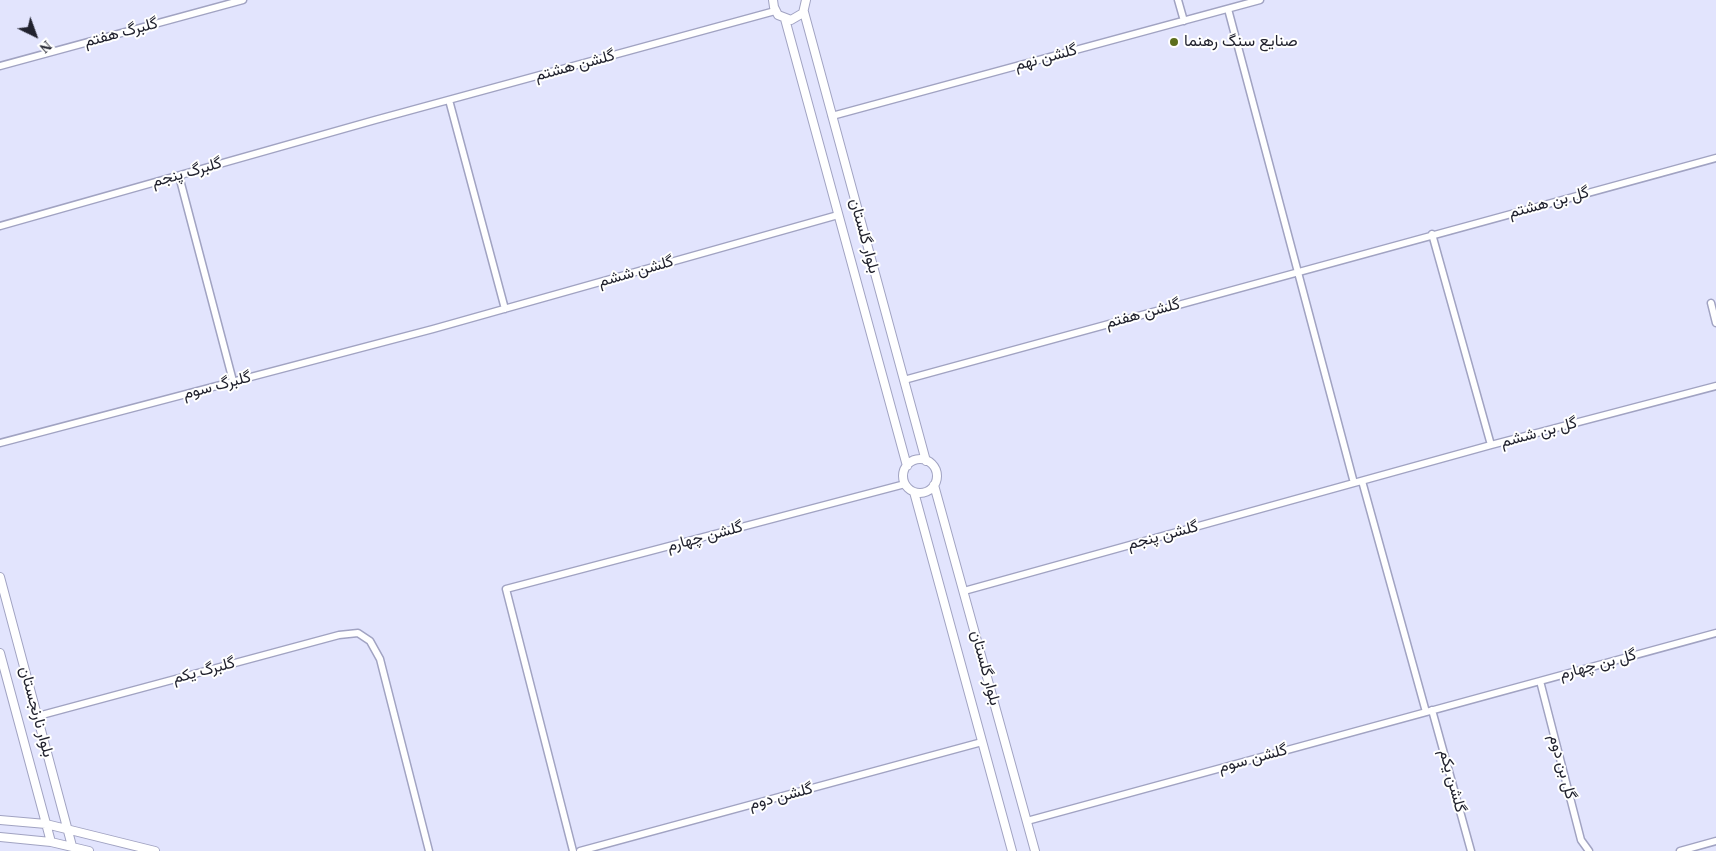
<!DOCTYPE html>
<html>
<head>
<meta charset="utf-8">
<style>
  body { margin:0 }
  #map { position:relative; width:1716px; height:851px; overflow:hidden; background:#f0f1ff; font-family:"Times New Roman",serif }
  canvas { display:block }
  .north { position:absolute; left:10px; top:10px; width:50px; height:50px; -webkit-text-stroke:4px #fff; paint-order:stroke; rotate:138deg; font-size:14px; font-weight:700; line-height:20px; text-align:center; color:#21222e }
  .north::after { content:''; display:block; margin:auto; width:18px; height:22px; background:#21222e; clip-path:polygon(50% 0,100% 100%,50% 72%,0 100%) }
</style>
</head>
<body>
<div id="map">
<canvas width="1716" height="851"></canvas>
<div class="north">N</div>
</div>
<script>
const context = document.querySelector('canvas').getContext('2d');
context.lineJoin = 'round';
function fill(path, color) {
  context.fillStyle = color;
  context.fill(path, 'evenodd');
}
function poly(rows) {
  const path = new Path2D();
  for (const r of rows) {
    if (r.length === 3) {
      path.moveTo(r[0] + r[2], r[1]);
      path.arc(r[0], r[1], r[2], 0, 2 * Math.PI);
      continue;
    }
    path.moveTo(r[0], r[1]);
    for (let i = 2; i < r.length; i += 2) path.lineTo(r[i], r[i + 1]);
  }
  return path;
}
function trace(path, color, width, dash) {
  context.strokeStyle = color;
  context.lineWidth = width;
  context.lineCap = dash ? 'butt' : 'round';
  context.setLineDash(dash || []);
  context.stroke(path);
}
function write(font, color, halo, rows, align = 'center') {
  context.font = font + ' "Times New Roman",Vazirmatn,serif';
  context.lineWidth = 4;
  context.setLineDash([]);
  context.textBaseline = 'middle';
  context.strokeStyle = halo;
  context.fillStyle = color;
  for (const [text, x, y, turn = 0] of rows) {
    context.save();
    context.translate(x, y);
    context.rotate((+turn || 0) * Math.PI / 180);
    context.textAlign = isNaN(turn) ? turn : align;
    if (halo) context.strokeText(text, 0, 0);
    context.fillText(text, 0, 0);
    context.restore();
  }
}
const built = poly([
  [0,0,1716,0,1716,851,0,851]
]);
const minor = poly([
  [1178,0,1184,21],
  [1228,9,1354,483],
  [0,66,243,0],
  [449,100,505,309],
  [832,116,1260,0],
  [179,176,233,381],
  [0,226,375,120,775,11],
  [1432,234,1491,445],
  [1711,303,1716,323],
  [904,380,1716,158],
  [0,443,433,329,838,215],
  [1362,481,1426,712],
  [964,591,1491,445,1716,386],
  [1540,681,1581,840,1589,851],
  [1432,710,1471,851],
  [38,716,339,635,358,633,370,641,380,659,429,851],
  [1027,821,1716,633],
  [573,851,506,589,905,484],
  [580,851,982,742],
  [1680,851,1716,841]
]);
const tertiary = poly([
  [773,0,774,7,778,15,791,20,803,13,806,0],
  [804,12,926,461],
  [785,19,907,466],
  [920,476,17],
  [934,485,1035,851],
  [914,492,1012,851],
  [0,577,72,846],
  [0,653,51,842],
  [0,820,46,824,155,851],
  [0,837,51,842,89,851]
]);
const markers = [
  [1174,42,5,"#5d6f1d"]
];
const streetNames = [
  ["گلبرگ هفتم",121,33,-15],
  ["گلشن نهم",1046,58,-15],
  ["گلشن هشتم",575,66,-15],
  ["گلبرگ پنجم",187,173,-16],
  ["گل بن هشتم",1549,203,-15],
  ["بلوار گلستان",864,236,75],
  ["گلشن ششم",636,272,-16],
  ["گلشن هفتم",1143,314,-15],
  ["گلبرگ سوم",217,386,-15],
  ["گل بن ششم",1539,433,-15],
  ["گلشن پنجم",1163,536,-15],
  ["گلشن چهارم",705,537,-15],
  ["گل بن چهارم",1598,665,-15],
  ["بلوار گلستان",985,668,75],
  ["گلبرگ یکم",204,671,-15],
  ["بلوار نارنجستان",36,712,75],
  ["گلشن سوم",1253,759,-15],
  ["گل بن دوم",1562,767,75],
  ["گلشن یکم",1452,781,75],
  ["گلشن دوم",781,797,-15]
];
const poiNames = [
  ["صنایع سنگ رهنما",1184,42]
];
fill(built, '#e2e4fd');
trace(minor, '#a1a3c2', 9);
trace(tertiary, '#a1a3c2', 10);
trace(minor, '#fff', 6);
trace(tertiary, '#fff', 8);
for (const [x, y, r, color] of markers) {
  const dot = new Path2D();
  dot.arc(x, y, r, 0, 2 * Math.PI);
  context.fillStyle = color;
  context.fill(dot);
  trace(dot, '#fff', 2);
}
write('16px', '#21222e', '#fff', streetNames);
write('16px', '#21222e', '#fff', poiNames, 'left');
</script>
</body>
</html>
